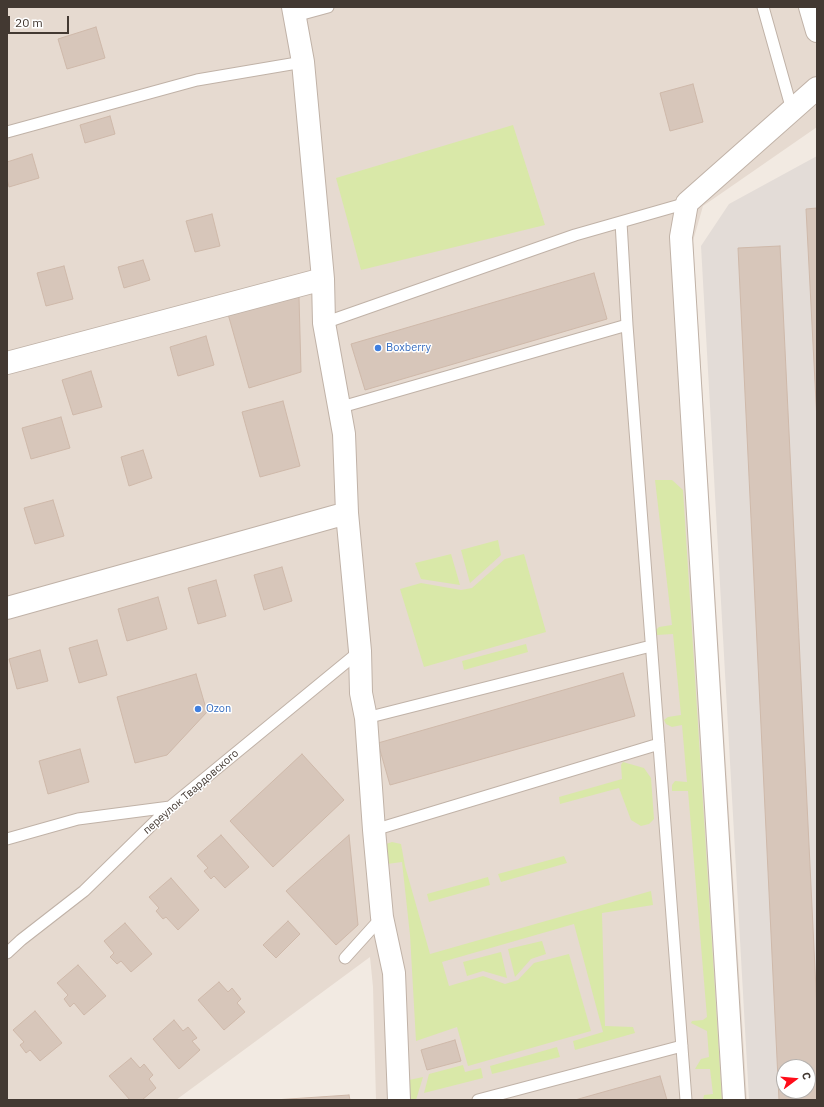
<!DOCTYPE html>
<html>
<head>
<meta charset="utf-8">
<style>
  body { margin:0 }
  #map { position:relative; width:824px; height:1107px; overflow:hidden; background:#f2eae2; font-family:"IBM Plex Sans",sans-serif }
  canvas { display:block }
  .frame { position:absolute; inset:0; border:8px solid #433932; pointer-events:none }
  .north { position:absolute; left:776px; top:1059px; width:40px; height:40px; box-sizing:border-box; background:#fff; border:1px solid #b4b0ad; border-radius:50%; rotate:74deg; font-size:11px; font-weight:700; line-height:16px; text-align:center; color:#433932 }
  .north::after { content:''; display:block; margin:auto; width:14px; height:18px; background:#ff0c19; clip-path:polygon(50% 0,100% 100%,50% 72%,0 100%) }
  .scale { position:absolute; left:8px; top:16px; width:61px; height:18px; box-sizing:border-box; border:2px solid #433932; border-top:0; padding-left:5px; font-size:12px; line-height:14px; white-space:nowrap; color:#433932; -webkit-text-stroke:3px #fff; paint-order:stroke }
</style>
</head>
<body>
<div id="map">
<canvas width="824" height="1107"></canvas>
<div class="frame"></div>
<div class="north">С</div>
<div class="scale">20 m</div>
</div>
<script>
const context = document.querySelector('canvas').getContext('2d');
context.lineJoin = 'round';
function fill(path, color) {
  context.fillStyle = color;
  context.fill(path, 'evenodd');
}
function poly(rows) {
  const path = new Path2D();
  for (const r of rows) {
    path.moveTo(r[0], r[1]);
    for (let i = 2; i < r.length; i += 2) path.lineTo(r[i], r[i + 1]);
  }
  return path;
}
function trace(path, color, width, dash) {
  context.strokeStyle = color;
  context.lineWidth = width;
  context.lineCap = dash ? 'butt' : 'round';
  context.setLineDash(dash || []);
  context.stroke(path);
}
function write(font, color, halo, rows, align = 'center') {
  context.font = font + ' "IBM Plex Sans",sans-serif';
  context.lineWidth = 3;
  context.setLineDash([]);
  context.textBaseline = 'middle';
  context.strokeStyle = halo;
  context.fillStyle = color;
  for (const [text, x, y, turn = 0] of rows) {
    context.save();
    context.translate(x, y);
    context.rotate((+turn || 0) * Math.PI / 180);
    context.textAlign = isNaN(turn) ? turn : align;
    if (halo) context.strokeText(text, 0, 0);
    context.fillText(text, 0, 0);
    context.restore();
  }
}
const residential = poly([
  [7,7,817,7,817,127,703,206,693,241,747,1100,376,1100,373,987,370,957,176,1100,7,1100]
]);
const industrial = poly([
  [817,156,817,1100,749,1100,701,246,729,204],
  [784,1067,808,1067,808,1091,784,1091]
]);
const green = poly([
  [513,125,545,225,361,270,336,178],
  [655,480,672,480,683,490,722,1100,703,1100,704,1095,713,1094,710,1069,695,1069,701,1059,709,1057,707,1031,691,1023,692,1021,703,1020,707,1017,688,791,672,791,672,785,675,781,687,782,682,725,672,727,666,724,664,720,668,717,681,715,673,634,657,635,656,630,659,627,672,625],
  [498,540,501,555,470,583,461,550],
  [451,554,460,585,421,579,415,563],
  [524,554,546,632,424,667,400,589,421,583,461,590,472,588,505,559],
  [526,644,528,652,464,670,462,661],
  [623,762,644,768,651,778,654,819,649,824,641,826,631,820,619,788,560,804,559,797,622,779,621,765],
  [392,842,401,844,405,866,430,954,651,891,653,905,602,913,605,1026,633,1027,635,1033,575,1050,573,1041,603,1032,574,924,442,962,449,986,483,976,505,984,518,980,534,963,569,954,591,1031,468,1066,457,1027,416,1041,410,935,402,862,387,864,385,850,386,844],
  [564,856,567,863,501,882,498,874],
  [488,877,490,885,429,902,427,894],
  [542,941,546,954,531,959,515,977,508,949],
  [501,952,507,978,483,971,467,976,463,962],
  [557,1047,560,1057,492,1074,490,1066],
  [463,1065,465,1072,481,1068,483,1078,424,1093,429,1074],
  [423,1077,416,1100,407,1100,409,1080]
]);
const building = poly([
  [96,27,105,58,67,69,58,39,96,27],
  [693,84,703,122,670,131,660,93,693,84],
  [110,116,115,134,85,143,80,125,110,116],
  [32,154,39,178,9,187,7,179,7,162,32,154],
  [817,208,817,421,806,209,817,208],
  [212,214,220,246,195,252,186,221,212,214],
  [780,246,817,1010,817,1100,779,1100,738,248,780,246],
  [784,1067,808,1067,808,1091,784,1091,784,1067],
  [143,260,150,280,124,288,118,267,143,260],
  [64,266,73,299,46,306,37,273,64,266],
  [594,273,607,319,365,390,351,344,594,273],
  [299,297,301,372,249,388,228,314,299,297],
  [206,336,214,365,178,376,170,347,206,336],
  [91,371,102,407,73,415,62,380,91,371],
  [283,401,300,466,260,477,242,412,283,401],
  [61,417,70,448,31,459,22,428,61,417],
  [143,450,152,478,129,486,121,457,143,450],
  [53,500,64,536,35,544,24,508,53,500],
  [282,567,292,601,264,610,254,575,282,567],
  [216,580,226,616,198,624,188,588,216,580],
  [158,597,167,629,127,641,118,609,158,597],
  [97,640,107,675,79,683,69,648,97,640],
  [40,650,48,681,17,689,9,659,40,650],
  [623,673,635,716,390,785,378,743,623,673],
  [196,674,207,712,167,755,135,763,117,697,196,674],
  [80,749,89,782,48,794,39,761,80,749],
  [302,754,344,800,273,867,230,821,302,754],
  [221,835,249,867,225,888,214,876,211,879,204,871,208,868,197,856,221,835],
  [349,835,358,925,336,945,286,891,349,835],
  [171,878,199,910,178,930,166,917,163,919,156,911,159,908,149,897,171,878],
  [288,921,300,934,276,958,263,945,288,921],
  [125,923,152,954,131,972,121,961,117,964,110,957,114,953,104,941,125,923],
  [78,965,106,996,84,1015,74,1003,70,1007,64,999,68,995,57,983,78,965],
  [219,982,228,992,232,988,241,999,237,1003,245,1012,224,1030,198,1000,219,982],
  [35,1011,62,1043,40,1061,30,1050,26,1053,20,1045,24,1042,13,1030,35,1011],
  [174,1020,183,1031,188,1027,197,1038,192,1041,200,1050,179,1069,153,1039,174,1020],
  [455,1040,461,1061,427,1070,421,1050,455,1040],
  [131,1058,140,1068,144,1064,153,1075,149,1079,156,1088,142,1100,130,1100,109,1076,131,1058],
  [660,1076,667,1100,575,1100,660,1076],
  [349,1095,350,1100,274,1100,349,1095]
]);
const service = poly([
  [763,7,792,110],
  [295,16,328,7],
  [7,132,197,80,303,62],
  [621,222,627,325,686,1100],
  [324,323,575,235,687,203],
  [338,408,627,325],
  [366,718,651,646],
  [374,830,659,744],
  [7,839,78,819,170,807],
  [7,953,21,940,84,891,170,807,360,651],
  [345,958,382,917],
  [478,1100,682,1046]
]);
const minor = poly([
  [293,7,303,62,323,279,324,323,344,434,347,513,360,651,361,693,366,718,374,830,382,917,394,973,399,1100],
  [810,7,817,31],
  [7,363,323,279],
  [7,608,347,513],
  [734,1100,681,237,687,203,817,88]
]);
const markers = [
  [378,348,4,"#3f7fe0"],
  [198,709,4,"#3f7fe0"]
];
const shopNames = [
  ["Boxberry",386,348],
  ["Ozon",206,709]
];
const streetNames = [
  ["переулок Твардовского",191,792,-41]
];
fill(residential, '#e6dad0');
fill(industrial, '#e3dcd7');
fill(green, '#d9e8a8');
fill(building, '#d7c6ba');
trace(building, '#cfb9aa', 1);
trace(service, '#c0b2a7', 13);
trace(minor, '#c0b2a7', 24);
trace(service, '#fff', 11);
trace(minor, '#fff', 22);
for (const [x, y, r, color] of markers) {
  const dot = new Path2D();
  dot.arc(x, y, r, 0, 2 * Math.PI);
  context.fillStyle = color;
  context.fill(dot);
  trace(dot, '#fff', 1.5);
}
write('11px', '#366cbe', '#fff', shopNames, 'left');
write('11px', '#433932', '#fff', streetNames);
</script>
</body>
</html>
